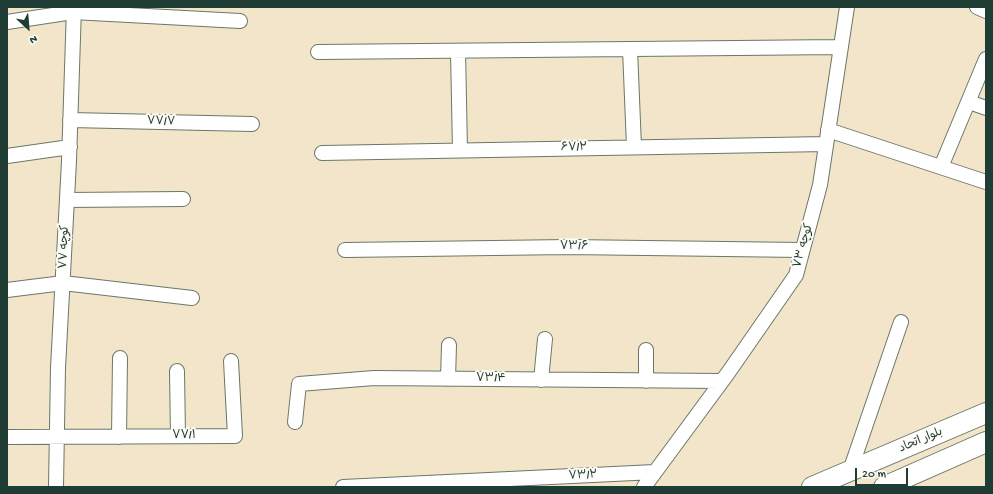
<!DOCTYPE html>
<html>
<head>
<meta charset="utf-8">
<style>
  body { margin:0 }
  #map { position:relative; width:993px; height:494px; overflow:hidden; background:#f3e5ca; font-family:"Gochi Hand",sans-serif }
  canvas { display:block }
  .frame { position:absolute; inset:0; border:8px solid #1f3d34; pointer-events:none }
  .north { position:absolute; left:8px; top:8px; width:40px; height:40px; -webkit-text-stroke:3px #fdfcf7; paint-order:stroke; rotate:154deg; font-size:11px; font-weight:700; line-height:16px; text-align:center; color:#1f3d34 }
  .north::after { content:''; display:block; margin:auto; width:14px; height:18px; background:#1f3d34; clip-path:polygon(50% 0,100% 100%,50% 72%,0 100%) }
  .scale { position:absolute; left:855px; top:468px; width:53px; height:18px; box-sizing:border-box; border:2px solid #1f3d34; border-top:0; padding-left:5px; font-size:12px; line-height:14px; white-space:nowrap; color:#1f3d34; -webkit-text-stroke:3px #fdfcf7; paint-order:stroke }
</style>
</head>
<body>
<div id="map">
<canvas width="993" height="494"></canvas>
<div class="frame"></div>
<div class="north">N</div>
<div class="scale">20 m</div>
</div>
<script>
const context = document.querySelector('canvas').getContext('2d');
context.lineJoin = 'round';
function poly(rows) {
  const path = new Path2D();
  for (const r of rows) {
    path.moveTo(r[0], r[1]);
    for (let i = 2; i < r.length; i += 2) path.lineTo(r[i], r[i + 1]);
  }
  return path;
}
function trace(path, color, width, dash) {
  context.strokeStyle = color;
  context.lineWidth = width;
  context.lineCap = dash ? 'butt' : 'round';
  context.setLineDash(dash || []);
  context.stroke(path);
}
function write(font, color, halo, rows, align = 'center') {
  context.font = font + ' "Gochi Hand","Playpen Sans Arabic",sans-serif';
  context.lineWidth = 4;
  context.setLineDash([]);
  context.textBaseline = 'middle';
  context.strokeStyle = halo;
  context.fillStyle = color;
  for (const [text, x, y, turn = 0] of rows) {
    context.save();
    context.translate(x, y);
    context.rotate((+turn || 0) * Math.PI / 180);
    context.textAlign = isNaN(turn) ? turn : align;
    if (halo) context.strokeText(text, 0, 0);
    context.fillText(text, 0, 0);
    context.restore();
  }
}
const street = poly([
  [977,7,986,11],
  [7,22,73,12,240,21],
  [630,49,634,147],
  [458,51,460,150],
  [318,52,841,47],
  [969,102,986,108],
  [70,120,252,124],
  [828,130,986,182],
  [322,153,826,144],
  [7,156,70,147],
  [941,167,986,59],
  [67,200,183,199],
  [345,250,568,247,802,250],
  [7,290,63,283,192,298],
  [177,371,178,436],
  [448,379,449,345],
  [541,380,545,339],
  [646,381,646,350],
  [295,422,299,384,374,378,721,381],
  [7,437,235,436,231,361],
  [119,437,120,358],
  [850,471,901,322],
  [56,487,58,368,69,161,74,7],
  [343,487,655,472],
  [644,487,728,373,796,275,820,185,847,7]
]);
const secondary = poly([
  [812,487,986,413],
  [884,487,986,442]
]);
const streetNames = [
  ["۷۷/۷",161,122,1],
  ["۶۷/۲",574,148,-1],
  ["کوچه ۷۳",804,246,-74],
  ["کوچه ۷۷",65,247,-87],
  ["۷۳/۶",574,247],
  ["۷۳/۴",491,379],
  ["۷۷/۱",184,436],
  ["بلوار اتحاد",921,441,-23],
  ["۷۳/۲",583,476,-3]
];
trace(street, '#697868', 16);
trace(secondary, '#697868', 22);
trace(street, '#fff', 14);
trace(secondary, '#fff', 20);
write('12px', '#1f3d34', '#fdfcf7', streetNames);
</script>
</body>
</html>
